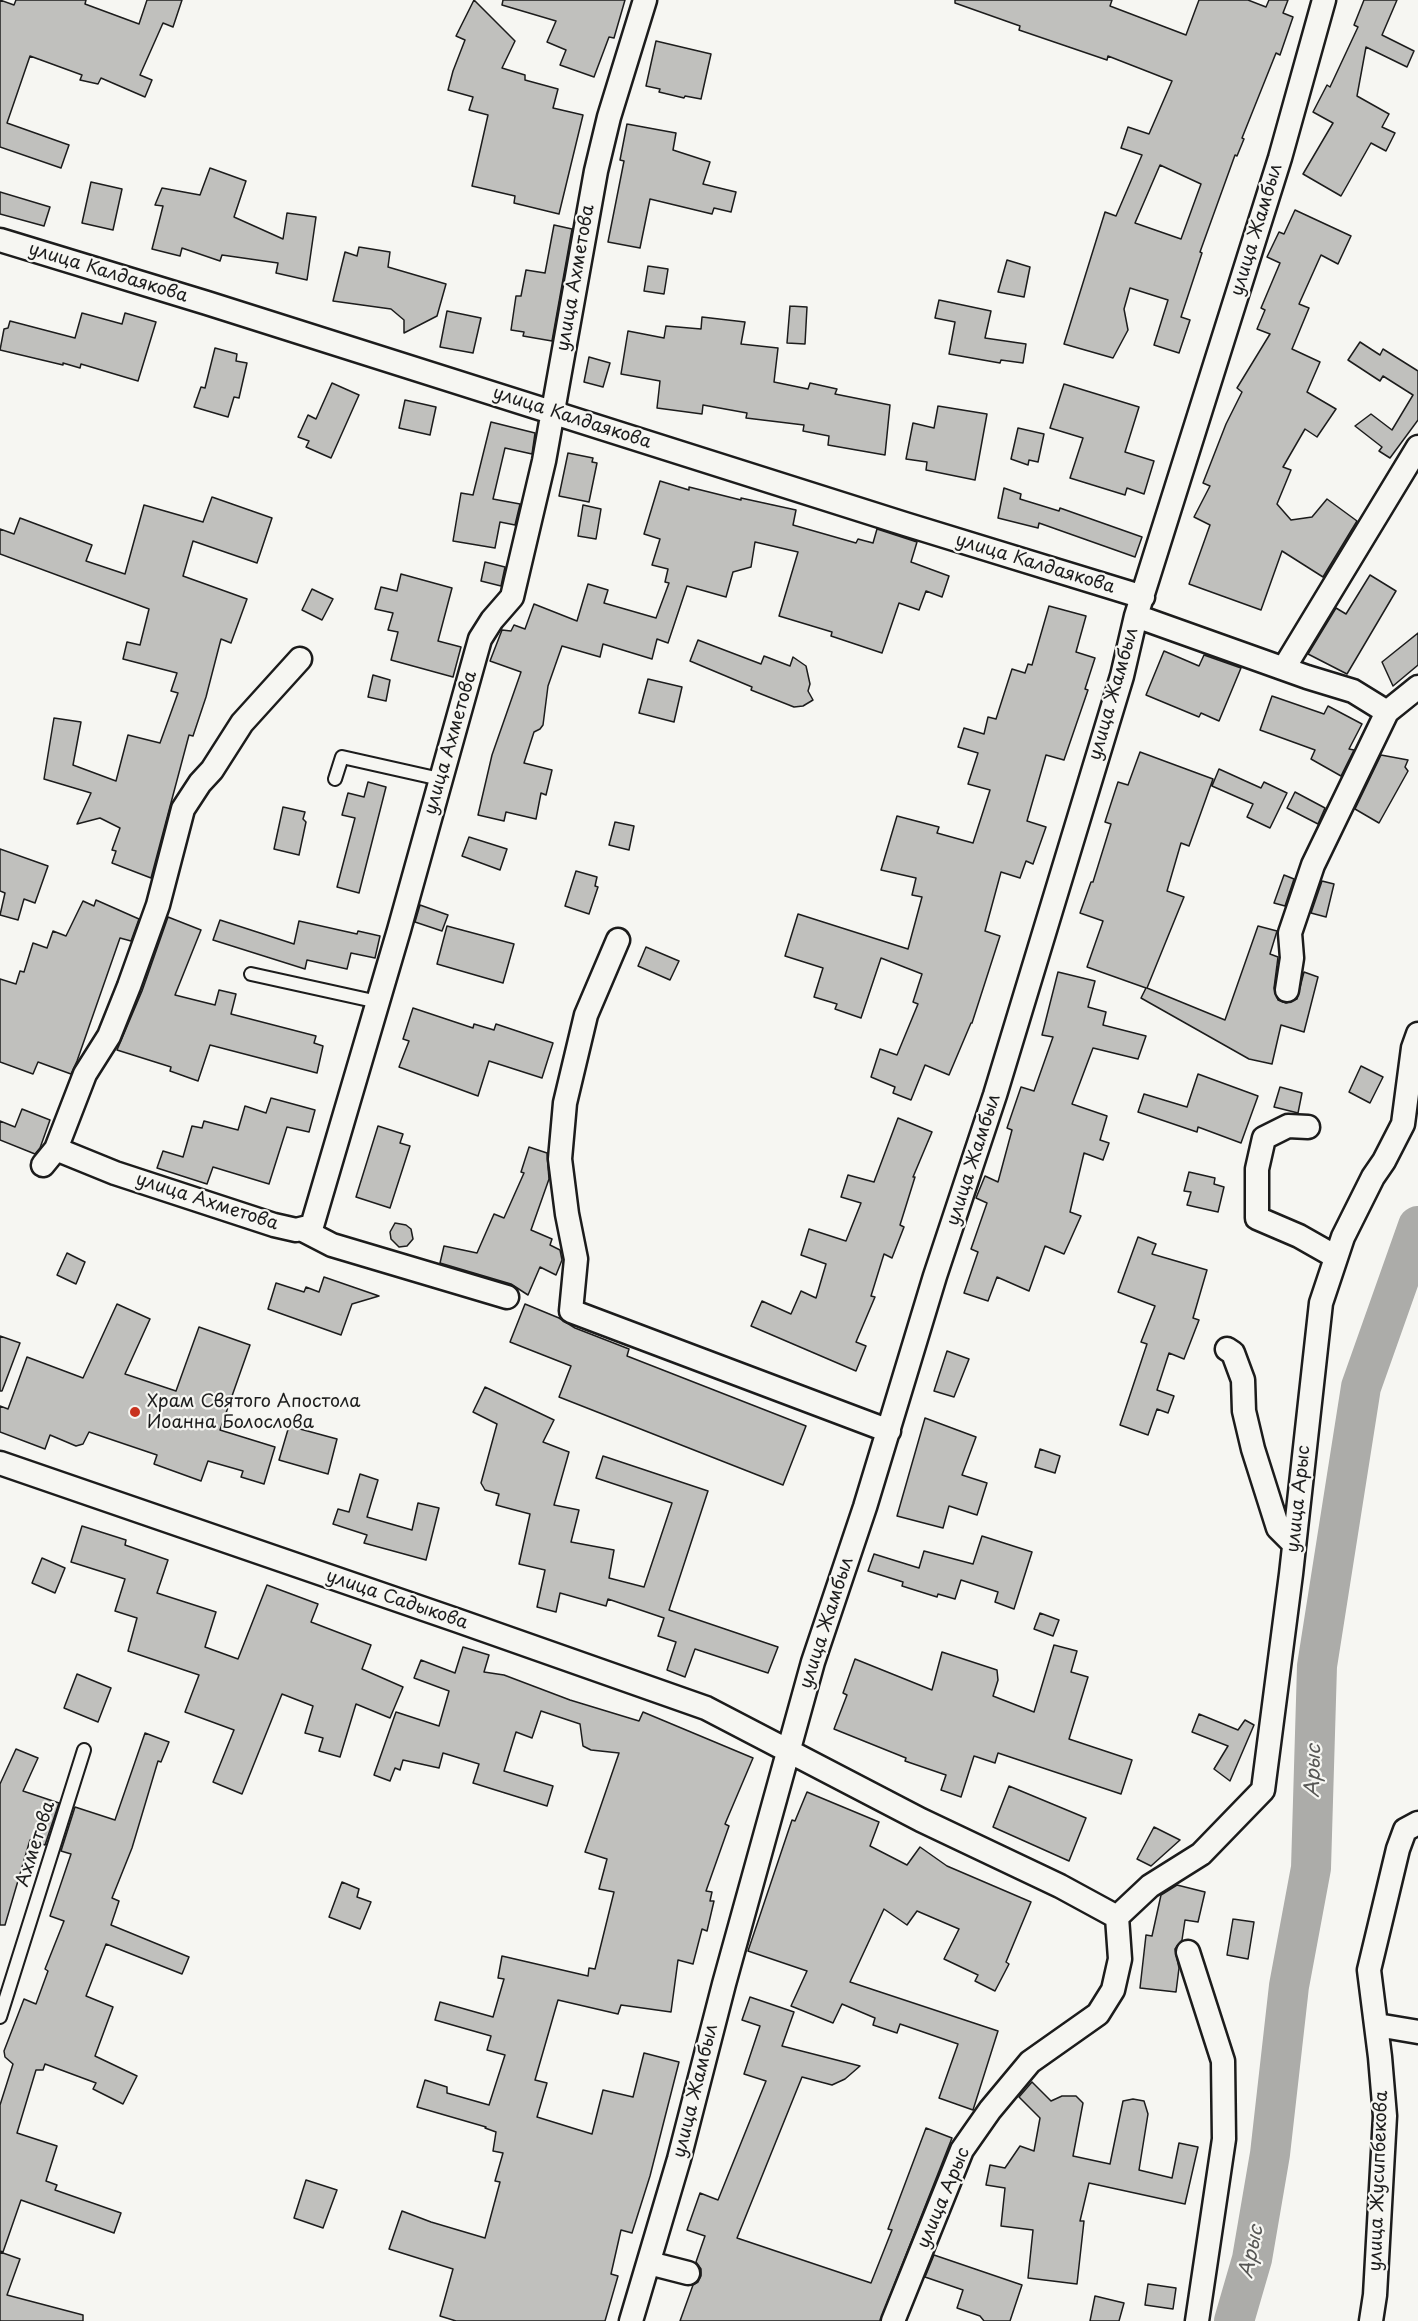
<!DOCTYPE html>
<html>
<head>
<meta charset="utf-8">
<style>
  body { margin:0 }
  canvas { display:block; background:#f6f6f2 }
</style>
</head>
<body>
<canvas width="1418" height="2321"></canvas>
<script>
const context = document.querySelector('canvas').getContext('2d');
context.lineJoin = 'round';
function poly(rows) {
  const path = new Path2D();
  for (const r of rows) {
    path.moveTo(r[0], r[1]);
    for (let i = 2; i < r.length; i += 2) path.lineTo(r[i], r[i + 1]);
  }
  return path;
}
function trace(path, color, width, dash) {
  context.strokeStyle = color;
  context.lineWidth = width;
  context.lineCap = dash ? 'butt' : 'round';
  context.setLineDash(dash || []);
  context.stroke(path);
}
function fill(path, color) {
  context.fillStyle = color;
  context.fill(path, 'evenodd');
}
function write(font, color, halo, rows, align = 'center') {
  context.font = font + ' "Playpen Sans",sans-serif';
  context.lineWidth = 4.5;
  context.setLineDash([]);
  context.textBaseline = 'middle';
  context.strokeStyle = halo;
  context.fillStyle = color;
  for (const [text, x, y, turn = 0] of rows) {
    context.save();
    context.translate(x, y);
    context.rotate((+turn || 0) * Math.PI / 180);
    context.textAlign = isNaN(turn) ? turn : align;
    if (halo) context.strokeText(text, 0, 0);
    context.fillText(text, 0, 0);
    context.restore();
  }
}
const river = poly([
  [1234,2321,1252,2259,1270,2154,1289,1986,1311,1868,1317,1666,1361,1387,1418,1226]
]);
const building = poly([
  [0,0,14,5,16,0,86,0,85,4,139,24,147,0,182,0,173,27,163,23,140,75,152,80,145,97,101,78,98,84,80,80,82,75,30,56,7,123,69,145,61,168,0,147,0,0],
  [474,0,515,41,502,68,525,75,525,80,558,89,553,108,583,115,559,214,514,203,515,196,472,186,488,115,469,110,473,97,448,90,453,71,465,40,456,36,474,0],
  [503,0,625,0,614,38,609,37,594,77,560,65,566,50,547,42,556,21,502,5,503,0],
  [955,0,1112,0,1110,6,1186,35,1199,0,1248,0,1266,7,1269,0,1288,0,1283,13,1293,17,1280,55,1276,53,1242,138,1244,139,1237,156,1235,155,1200,252,1202,253,1181,317,1190,320,1179,353,1154,345,1168,300,1130,288,1124,309,1128,330,1113,358,1064,344,1105,212,1116,216,1142,155,1121,148,1128,127,1149,134,1172,81,1108,56,1107,60,1019,30,1020,26,955,3,955,0],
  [1160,165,1201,184,1181,239,1135,223,1160,165],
  [1364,0,1397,0,1382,35,1414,51,1407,67,1366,47,1357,96,1389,114,1382,127,1395,133,1386,151,1371,143,1341,196,1303,174,1333,123,1313,112,1327,85,1330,87,1358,27,1354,25,1364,0],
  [656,41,711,54,701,99,685,96,684,98,659,92,660,89,646,86,656,41],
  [627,124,676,133,673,150,710,162,703,184,736,192,731,212,714,208,712,214,650,199,640,248,608,242,624,161,620,160,627,124],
  [210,168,246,181,234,217,283,239,287,213,316,217,307,280,276,273,278,263,222,255,220,261,182,248,180,256,152,249,163,206,155,205,162,188,200,195,210,168],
  [91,182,122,189,113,230,82,223,91,182],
  [0,192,50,207,44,226,0,214,0,192],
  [1295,210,1351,236,1338,264,1321,255,1299,304,1309,308,1292,349,1320,362,1307,392,1336,409,1317,437,1305,429,1283,467,1291,470,1277,504,1291,520,1312,517,1327,499,1357,521,1323,577,1282,551,1261,610,1189,584,1210,525,1194,517,1210,486,1203,483,1226,424,1242,392,1237,388,1270,334,1257,329,1265,310,1261,308,1280,263,1267,257,1279,232,1284,234,1295,210],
  [554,225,572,229,552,341,523,336,524,332,511,330,516,296,521,296,526,270,545,273,554,225],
  [359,247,390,252,388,267,446,284,437,316,404,333,404,320,391,309,333,301,345,252,357,256,359,247],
  [1007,260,1030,267,1024,297,998,292,1007,260],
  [648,266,668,269,664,294,644,291,648,266],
  [939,300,991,311,985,338,1026,344,1023,363,1001,360,1000,363,949,354,955,322,935,318,939,300],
  [790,306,807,307,805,344,787,343,790,306],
  [447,311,481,318,473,353,440,347,447,311],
  [82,313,122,324,125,313,156,322,138,381,81,364,80,368,63,363,63,365,0,350,4,329,8,328,10,321,75,338,82,313],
  [702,317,745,322,741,344,778,348,774,382,808,389,810,383,837,389,835,394,890,405,885,455,828,445,829,436,803,431,804,425,746,418,747,413,703,405,702,414,657,408,660,381,621,374,628,331,664,338,666,326,701,329,702,317],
  [1360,342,1380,355,1383,349,1418,371,1418,420,1390,458,1379,451,1382,447,1355,426,1371,414,1392,430,1413,395,1383,376,1380,381,1348,360,1360,342],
  [215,348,237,354,236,361,247,363,239,398,234,397,228,417,194,407,201,387,205,388,215,348],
  [589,357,610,363,603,387,584,382,589,357],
  [332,383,359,395,331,458,306,447,309,441,298,437,308,415,316,419,332,383],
  [1064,384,1139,407,1125,452,1154,461,1144,494,1127,488,1125,495,1070,478,1083,438,1050,428,1064,384],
  [405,400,436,407,430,435,399,428,405,400],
  [938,406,987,414,975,480,926,470,927,462,906,459,913,423,934,428,938,406],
  [491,422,535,433,532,454,505,448,493,499,520,504,515,525,500,522,495,548,453,541,461,493,473,495,491,422],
  [1018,428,1044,434,1038,462,1029,460,1028,465,1011,459,1018,428],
  [568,453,593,458,592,462,597,463,589,502,559,496,568,453],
  [660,481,689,490,689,487,741,500,741,498,796,510,793,525,856,543,858,539,873,543,877,529,917,542,911,562,949,576,942,597,926,591,919,610,899,603,882,653,831,636,832,632,779,616,798,552,755,542,751,567,733,572,726,597,687,586,668,643,657,639,652,659,603,644,600,657,562,646,548,686,543,725,540,729,534,732,524,763,552,770,546,795,541,793,536,819,506,812,504,821,478,815,492,755,521,672,490,661,502,630,511,631,514,625,525,629,534,604,577,621,588,584,608,590,604,603,656,618,669,583,665,582,668,569,652,565,660,539,644,534,660,481],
  [1004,488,1021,494,1020,499,1059,511,1060,508,1142,537,1135,557,1039,523,1038,528,998,518,1004,488],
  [212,497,272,518,257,563,193,541,183,576,247,599,231,643,221,639,206,697,193,736,189,735,151,878,112,863,116,851,112,850,120,828,100,818,77,824,91,793,44,779,54,718,81,722,73,765,116,781,128,735,160,743,178,693,171,691,177,673,123,659,127,642,140,645,149,609,0,554,0,529,14,534,20,518,92,545,86,561,125,574,144,505,203,522,212,497],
  [583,505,601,509,596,539,578,536,583,505],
  [485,562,505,567,501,586,481,581,485,562],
  [401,574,452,588,438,641,461,647,453,677,391,660,398,632,388,630,393,613,375,609,381,587,397,591,401,574],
  [1370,575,1396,591,1347,674,1308,654,1336,608,1346,614,1370,575],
  [312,589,333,599,322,620,302,610,312,589],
  [1049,606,1086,616,1076,652,1095,658,1085,689,1088,690,1064,760,1046,755,1027,821,1046,827,1033,864,1026,861,1020,878,1001,872,985,931,1000,936,972,1023,971,1023,949,1075,925,1065,911,1100,893,1093,895,1087,871,1077,880,1049,897,1055,918,1004,913,1002,922,974,881,958,861,1018,835,1009,837,1004,814,997,823,968,785,956,798,914,908,949,922,897,912,895,916,878,881,870,897,816,939,827,937,833,973,843,990,790,968,784,978,753,958,747,964,728,984,734,988,717,996,719,1012,669,1025,673,1028,664,1032,665,1049,606],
  [1418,633,1418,665,1393,686,1382,662,1418,633],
  [698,640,761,664,764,656,790,666,793,657,806,666,810,684,808,691,813,700,803,706,794,707,751,690,752,687,690,661,698,640],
  [1164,651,1199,666,1204,655,1241,668,1219,721,1201,713,1199,717,1146,695,1164,651],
  [373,675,390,680,386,701,368,697,373,675],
  [648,679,682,687,674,722,639,713,648,679],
  [1272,696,1324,714,1328,706,1362,724,1349,749,1354,750,1341,776,1311,759,1315,750,1260,730,1272,696],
  [1140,752,1213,779,1189,846,1181,843,1167,891,1184,897,1147,988,1225,1020,1258,926,1277,931,1270,954,1278,957,1274,988,1278,1000,1286,1003,1297,999,1304,972,1318,977,1304,1032,1281,1025,1272,1064,1249,1059,1141,998,1146,988,1087,967,1103,921,1080,913,1091,882,1093,882,1111,824,1105,822,1118,782,1128,785,1140,752],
  [1381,755,1408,760,1405,767,1408,771,1379,823,1355,809,1381,755],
  [1219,769,1261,788,1264,782,1287,793,1270,828,1247,817,1253,804,1212,786,1219,769],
  [368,782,386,787,359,893,337,887,355,818,342,815,348,793,364,797,368,782],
  [1295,792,1325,808,1318,824,1287,808,1295,792],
  [283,807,305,812,303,819,306,822,299,855,274,849,283,807],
  [615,822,634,826,629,850,609,845,615,822],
  [469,837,507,849,500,870,462,856,469,837],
  [0,849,48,866,35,903,24,899,18,920,0,915,5,893,0,891,0,849],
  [576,871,597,877,595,886,598,887,589,914,565,906,576,871],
  [1284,875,1294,879,1285,906,1274,903,1284,875],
  [1322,881,1334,884,1326,917,1311,913,1322,881],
  [96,900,139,919,131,941,120,938,77,1061,71,1074,38,1062,33,1074,0,1062,0,979,16,984,20,971,24,972,33,943,47,948,53,931,66,936,83,901,94,906,96,900],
  [420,905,448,915,442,931,415,922,420,905],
  [168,917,201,930,175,995,215,1005,219,990,236,994,231,1014,316,1036,314,1043,323,1046,317,1073,210,1045,198,1081,170,1071,171,1067,117,1050,142,991,168,917],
  [220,920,294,944,299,921,357,934,358,931,380,936,375,958,351,953,347,969,307,960,305,969,213,940,220,920],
  [447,926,514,944,503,983,437,964,447,926],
  [646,947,679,961,670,980,638,966,646,947],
  [1058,972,1095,981,1088,1007,1106,1012,1103,1025,1146,1036,1138,1059,1093,1048,1072,1104,1107,1116,1100,1140,1109,1143,1103,1160,1084,1153,1070,1212,1081,1216,1064,1254,1045,1246,1029,1291,997,1277,988,1301,964,1293,978,1252,971,1249,987,1203,976,1198,985,1176,998,1182,1012,1130,1007,1128,1021,1087,1034,1091,1053,1037,1042,1035,1058,972],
  [413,1008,473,1028,474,1024,494,1030,496,1024,553,1043,542,1078,489,1061,478,1096,399,1067,409,1041,403,1039,413,1008],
  [1361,1066,1383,1077,1370,1103,1349,1092,1361,1066],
  [1198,1074,1258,1096,1241,1143,1198,1127,1197,1132,1138,1112,1144,1094,1187,1107,1198,1074],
  [1280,1087,1302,1093,1298,1113,1274,1107,1280,1087],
  [271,1098,315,1110,309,1132,287,1127,269,1184,213,1167,207,1184,157,1168,163,1151,183,1157,192,1126,202,1128,204,1121,238,1130,245,1106,266,1113,271,1098],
  [22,1109,50,1120,40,1148,35,1154,0,1140,0,1121,15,1127,22,1109],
  [898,1118,932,1132,913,1177,915,1177,900,1225,904,1227,892,1258,884,1254,871,1296,875,1297,856,1342,866,1346,856,1371,751,1326,762,1301,791,1314,801,1291,816,1298,826,1264,801,1255,809,1229,846,1241,861,1203,841,1197,848,1175,874,1182,898,1118],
  [378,1126,403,1134,400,1143,410,1146,390,1208,356,1197,378,1126],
  [529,1147,547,1153,549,1179,531,1230,552,1239,550,1245,560,1250,562,1260,556,1275,540,1267,528,1295,511,1284,440,1263,444,1246,477,1253,494,1214,504,1218,524,1173,521,1172,529,1147],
  [1189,1172,1215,1178,1214,1184,1224,1187,1218,1212,1187,1205,1191,1192,1184,1191,1189,1172],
  [395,1223,406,1225,411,1229,413,1239,407,1246,399,1247,391,1239,390,1232,395,1223],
  [1138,1237,1156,1244,1152,1254,1207,1270,1193,1318,1199,1320,1184,1359,1169,1353,1157,1390,1174,1396,1168,1413,1157,1409,1148,1435,1120,1425,1147,1344,1141,1342,1155,1306,1118,1292,1138,1237],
  [67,1253,85,1262,76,1284,57,1275,67,1253],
  [324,1277,379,1296,352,1304,341,1335,268,1309,276,1283,304,1292,306,1287,319,1292,324,1277],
  [117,1304,150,1319,125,1374,176,1391,199,1327,250,1345,220,1430,275,1447,264,1484,241,1477,243,1471,208,1461,201,1481,154,1464,157,1455,89,1432,83,1444,76,1446,50,1435,45,1449,0,1432,0,1406,8,1409,27,1357,83,1378,117,1304],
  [525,1304,559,1318,575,1328,629,1349,627,1356,806,1426,783,1485,559,1397,571,1366,510,1342,525,1304],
  [0,1336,20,1343,2,1391,0,1391,0,1336],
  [947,1351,969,1359,954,1397,934,1391,947,1351],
  [485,1387,554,1420,543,1442,569,1452,554,1505,579,1510,571,1542,614,1550,609,1578,644,1587,672,1503,596,1478,603,1456,708,1491,669,1610,778,1647,768,1673,695,1649,685,1677,667,1670,676,1642,658,1636,664,1618,608,1599,606,1606,560,1593,556,1612,537,1607,545,1570,519,1564,530,1514,496,1505,499,1494,485,1490,481,1483,497,1424,473,1412,485,1387],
  [925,1418,976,1437,962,1475,987,1483,977,1515,949,1506,943,1528,897,1516,925,1418],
  [289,1426,337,1439,328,1474,279,1460,289,1426],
  [1040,1449,1060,1456,1055,1473,1035,1467,1040,1449],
  [360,1474,378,1480,367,1517,412,1530,418,1503,439,1508,426,1560,364,1543,367,1535,333,1524,338,1509,349,1512,360,1474],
  [82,1526,126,1540,125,1545,168,1560,157,1593,216,1612,205,1647,238,1659,267,1585,318,1604,311,1622,371,1645,362,1669,403,1687,390,1718,356,1704,340,1757,319,1751,323,1738,305,1733,313,1706,282,1694,242,1794,213,1782,234,1730,185,1712,199,1675,128,1651,137,1618,115,1611,125,1579,71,1562,82,1526],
  [982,1536,1032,1552,1014,1609,995,1602,998,1592,961,1580,955,1599,938,1594,937,1597,902,1586,903,1582,868,1571,874,1554,919,1568,924,1551,973,1564,982,1536],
  [42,1558,65,1568,55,1593,32,1583,42,1558],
  [1040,1613,1059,1620,1053,1636,1034,1629,1040,1613],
  [1054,1645,1077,1651,1071,1672,1088,1677,1069,1739,1132,1760,1121,1794,998,1753,995,1763,974,1756,961,1797,941,1790,946,1775,905,1761,906,1758,834,1729,847,1695,843,1693,855,1659,932,1690,942,1652,997,1670,998,1680,993,1696,1034,1712,1054,1645],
  [463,1647,489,1655,484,1672,504,1675,570,1700,639,1721,643,1712,753,1758,725,1824,729,1826,706,1891,712,1892,710,1901,714,1901,707,1931,702,1929,693,1964,678,1960,671,2012,621,2005,618,2014,558,2000,535,2080,547,2083,537,2117,592,2134,603,2090,633,2097,644,2053,679,2062,650,2176,632,2233,621,2230,611,2274,618,2276,605,2321,456,2321,440,2316,453,2269,389,2249,402,2211,431,2222,485,2238,500,2182,495,2181,503,2153,493,2151,496,2132,485,2128,486,2127,417,2107,425,2080,447,2087,447,2093,489,2105,505,2055,487,2050,491,2036,435,2020,440,2002,493,2017,504,1979,498,1978,502,1956,588,1976,589,1968,595,1969,614,1892,599,1889,607,1859,585,1852,619,1753,591,1750,583,1746,580,1724,541,1711,532,1738,516,1732,504,1771,553,1786,547,1806,473,1783,479,1764,443,1753,439,1768,403,1760,400,1770,395,1768,390,1781,374,1775,396,1712,439,1726,449,1691,414,1678,421,1660,455,1673,463,1647],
  [77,1674,111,1688,98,1722,64,1708,77,1674],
  [1199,1714,1238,1730,1245,1720,1254,1725,1230,1781,1214,1769,1228,1746,1192,1732,1199,1714],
  [145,1733,169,1742,161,1762,158,1761,132,1848,112,1898,119,1901,111,1925,189,1957,182,1974,106,1944,86,1996,113,2007,95,2056,137,2076,123,2104,93,2089,96,2083,45,2064,43,2070,36,2070,17,2133,57,2146,46,2181,57,2185,55,2190,121,2213,114,2233,21,2200,3,2252,0,2251,0,2105,13,2064,5,2057,4,2051,24,1999,36,2004,48,1971,45,1969,64,1921,50,1916,71,1854,61,1851,75,1807,115,1820,145,1733],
  [16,1749,38,1758,23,1791,59,1803,45,1845,30,1840,5,1925,0,1925,0,1784,16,1749],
  [1009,1786,1086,1818,1069,1861,993,1827,1009,1786],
  [807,1792,879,1822,870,1846,907,1865,920,1847,947,1866,1031,1902,1006,1962,1009,1964,995,1991,975,1981,978,1975,944,1959,959,1929,917,1911,907,1925,884,1909,850,1982,998,2031,973,2110,939,2098,958,2044,900,2024,897,2033,873,2025,875,2018,842,2004,833,2023,791,2006,807,1971,748,1951,792,1820,795,1821,807,1792],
  [1154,1827,1180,1840,1151,1866,1137,1859,1154,1827],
  [342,1882,359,1889,357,1897,371,1902,360,1929,329,1917,342,1882],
  [1177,1885,1205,1892,1198,1922,1185,1920,1182,1940,1175,1949,1179,1968,1176,1992,1140,1988,1146,1935,1152,1936,1161,1895,1177,1885],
  [1233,1919,1254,1922,1248,1959,1227,1955,1233,1919],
  [750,1997,794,2012,782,2046,860,2066,845,2079,832,2085,802,2077,737,2238,871,2283,892,2230,888,2229,926,2128,952,2138,880,2321,680,2321,693,2285,698,2282,701,2276,701,2269,696,2262,705,2236,687,2230,700,2193,718,2200,766,2081,744,2074,760,2026,742,2020,750,1997],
  [1032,2082,1051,2101,1062,2096,1076,2096,1083,2103,1073,2156,1110,2164,1123,2101,1133,2099,1144,2101,1148,2114,1139,2170,1172,2178,1179,2143,1198,2147,1185,2204,1089,2183,1080,2221,1084,2221,1077,2284,1028,2278,1033,2230,1001,2226,1005,2188,986,2185,990,2165,1005,2168,1020,2146,1034,2151,1040,2118,1019,2097,1032,2082],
  [306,2180,337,2190,323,2228,294,2218,306,2180],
  [0,2252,20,2259,7,2295,83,2315,83,2321,0,2321,0,2252],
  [934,2255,1022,2285,1010,2321,984,2321,980,2316,957,2308,963,2290,925,2277,934,2255],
  [1148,2284,1176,2288,1173,2309,1145,2305,1148,2284],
  [1095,2296,1124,2303,1119,2321,1090,2321,1095,2296]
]);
const lane = poly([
  [335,779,342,757,440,779],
  [251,974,378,1002],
  [0,2017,84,1750]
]);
const street = poly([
  [0,240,207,303,905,524,1143,597],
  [1136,616,1307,677,1353,691,1387,712],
  [1284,668,1418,447],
  [618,940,586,1015,565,1103,560,1159,567,1214,576,1259,571,1311,889,1431],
  [1287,990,1292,958,1290,933,1313,865,1387,712,1418,687],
  [1308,1127,1288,1126,1264,1138,1257,1169,1257,1218,1299,1236,1336,1257],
  [56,1149,115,1173,274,1225,296,1230,312,1226,399,930,480,639,492,620,512,597,544,461,596,171,609,117,645,0],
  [43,1165,56,1149,85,1074,109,1036,129,986,158,905,183,809,200,783,212,770,242,723,300,659],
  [301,1229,332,1245,507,1297],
  [1227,1349,1233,1353,1243,1380,1244,1411,1253,1449,1278,1528,1294,1544],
  [0,1463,456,1620,706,1708,921,1820,1060,1886,1117,1917,1150,1886,1201,1854,1263,1790,1291,1574,1321,1303,1343,1237,1373,1177,1384,1161,1403,1124,1413,1048,1418,1034],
  [1188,1952,1223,2061,1224,2139,1197,2321],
  [1377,2025,1418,2032],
  [649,2263,688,2273],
  [631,2321,679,2159,724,1984,813,1662,865,1507,935,1276,995,1095,1122,676,1136,616,1280,158,1324,0],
  [893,2321,962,2150,990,2110,1030,2062,1098,2014,1113,1990,1120,1959,1117,1917],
  [1371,2321,1375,2295,1385,2116,1380,2057,1369,1970,1398,1849,1405,1830,1418,1823]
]);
const markers = [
  [135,1412,6,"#c8321e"]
];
const streetNames = [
  ["улица Жамбыл",1257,230,-73],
  ["улица Калдаякова",108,273,17],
  ["улица Ахметова",576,278,-80],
  ["улица Калдаякова",572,418,18],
  ["улица Калдаякова",1035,564,17],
  ["улица Жамбыл",1114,694,-74],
  ["улица Ахметова",451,743,-74],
  ["улица Жамбыл",974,1160,-72],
  ["улица Ахметова",207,1202,18],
  ["улица Арыс",1299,1499,-84],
  ["улица Садыкова",397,1600,19],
  ["улица Жамбыл",827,1623,-72],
  ["Ахметова",36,1844,-72],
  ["улица Жамбыл",696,2091,-76],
  ["улица Жусипбекова",1379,2181,-88],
  ["улица Арыс",944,2198,-67]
];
const poiNames = [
  ["Храм Святого Апостола",147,1402],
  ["Иоанна Болослова",147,1423]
];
const waterNames = [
  ["Арыс",1314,1771,-88],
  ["Арыс",1252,2252,-78]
];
trace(river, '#acaca9', 40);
fill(building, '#c0c0bd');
trace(building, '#1c1c1c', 1.5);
trace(lane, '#1c1c1c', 16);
trace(street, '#1c1c1c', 27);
trace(lane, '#f6f6f2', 12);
trace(street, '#f6f6f2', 22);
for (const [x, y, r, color] of markers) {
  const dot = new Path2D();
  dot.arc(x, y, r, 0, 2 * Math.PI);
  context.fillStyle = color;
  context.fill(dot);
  trace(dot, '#f6f6f2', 2);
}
write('18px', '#1c1c1c', '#f6f6f2', streetNames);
write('18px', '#1c1c1c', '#f6f6f2', poiNames, 'left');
write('italic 20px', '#565654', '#f6f6f2', waterNames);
</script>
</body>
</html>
